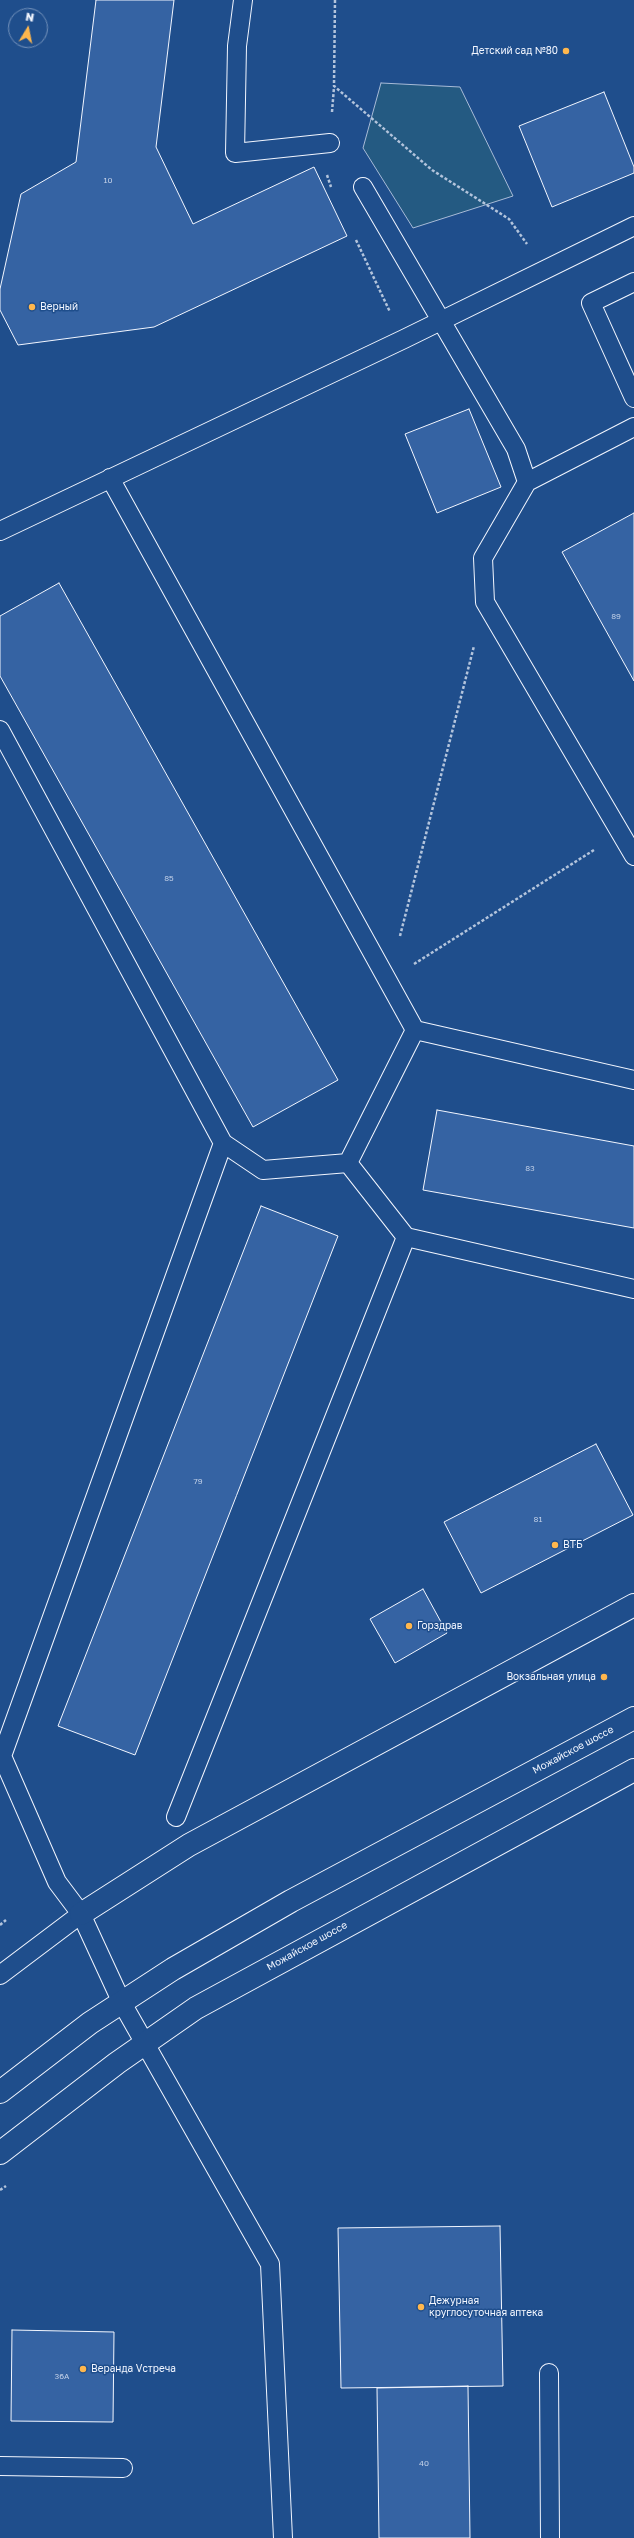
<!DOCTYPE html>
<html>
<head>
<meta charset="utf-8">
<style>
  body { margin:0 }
  #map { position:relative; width:634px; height:2538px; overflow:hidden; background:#1f4e8c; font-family:"Golos Text",sans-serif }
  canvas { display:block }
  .north { position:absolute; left:8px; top:8px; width:40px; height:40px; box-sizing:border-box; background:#1f4e8c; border:1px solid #7391ba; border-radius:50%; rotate:10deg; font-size:11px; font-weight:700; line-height:16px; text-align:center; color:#f2f6ff }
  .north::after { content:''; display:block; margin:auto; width:14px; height:18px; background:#ffb74d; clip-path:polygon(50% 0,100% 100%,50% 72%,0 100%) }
</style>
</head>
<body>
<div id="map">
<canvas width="634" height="2538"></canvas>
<div class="north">N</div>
</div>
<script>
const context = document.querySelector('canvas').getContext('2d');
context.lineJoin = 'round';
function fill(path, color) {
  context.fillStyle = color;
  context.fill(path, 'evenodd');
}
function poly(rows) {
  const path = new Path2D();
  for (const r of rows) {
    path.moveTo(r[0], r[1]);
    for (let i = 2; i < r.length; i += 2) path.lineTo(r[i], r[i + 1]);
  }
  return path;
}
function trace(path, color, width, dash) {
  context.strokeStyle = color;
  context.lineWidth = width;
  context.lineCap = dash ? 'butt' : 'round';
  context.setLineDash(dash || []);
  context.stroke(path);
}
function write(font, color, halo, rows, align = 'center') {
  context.font = font + ' "Golos Text",sans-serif';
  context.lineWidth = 3;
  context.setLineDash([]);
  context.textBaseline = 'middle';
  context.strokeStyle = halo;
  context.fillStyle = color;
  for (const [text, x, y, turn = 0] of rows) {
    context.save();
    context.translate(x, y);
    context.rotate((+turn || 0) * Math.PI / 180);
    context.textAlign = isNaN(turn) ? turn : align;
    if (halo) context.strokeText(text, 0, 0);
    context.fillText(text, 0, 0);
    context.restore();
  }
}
const green = poly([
  [381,83,460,87,513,196,413,228,363,148,381,83]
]);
const building = poly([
  [96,0,174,0,156,147,193,224,314,167,347,236,154,327,18,345,0,310,0,289,21,194,76,162,96,0],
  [604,92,634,167,634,173,552,207,519,126,604,92],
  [469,409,501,487,437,513,405,434,469,409],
  [634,513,634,681,562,552,634,513],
  [59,583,338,1080,253,1127,0,676,0,616,59,583],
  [437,1110,634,1146,634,1228,423,1190,437,1110],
  [261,1206,338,1236,135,1755,58,1726,261,1206],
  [596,1444,633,1515,481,1593,444,1522,596,1444],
  [423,1589,447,1633,395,1663,370,1619,423,1589],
  [500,2226,503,2386,341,2388,338,2228,500,2226],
  [12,2330,114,2332,113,2422,11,2421,12,2330],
  [468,2386,470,2538,379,2538,377,2388,468,2386]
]);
const path = poly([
  [335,0,334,86,432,170,509,219,527,244],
  [332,112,334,87],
  [327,175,331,187],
  [356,240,390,312],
  [400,936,474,646],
  [414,964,594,850],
  [0,1925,6,1920],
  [0,2190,6,2186]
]);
const lane = poly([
  [243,0,237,46,235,153,330,143],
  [363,187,516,449,527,482,483,558,485,602,634,856],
  [634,282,591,303,634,398],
  [110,478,415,1030,348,1163],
  [527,482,634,427],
  [0,531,404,339,634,226],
  [0,730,223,1143,2,1756,57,1882,81,1914,122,2003,270,2264,283,2538],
  [415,1030,634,1080],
  [406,1237,634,1289],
  [176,1817,406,1237,348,1163,263,1170,223,1143],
  [0,1975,81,1914],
  [549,2373,550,2538],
  [0,2466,123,2468]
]);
const street = poly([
  [81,1914,189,1845,634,1605]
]);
const primary = poly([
  [0,2092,90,2023,173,1969,291,1901,634,1718],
  [0,2153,117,2063,196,2008,634,1770]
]);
const markers = [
  [566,51,4,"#ffb74d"],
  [32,307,4,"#ffb74d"],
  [555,1545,4,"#ffb74d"],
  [409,1626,4,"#ffb74d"],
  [604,1677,4,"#ffb74d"],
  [421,2307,4,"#ffb74d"],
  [83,2369,4,"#ffb74d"]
];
const numberNames = [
  ["10",108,180],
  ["89",616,616],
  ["85",169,878],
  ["83",530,1168],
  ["79",198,1481],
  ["81",538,1519],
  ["36А",62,2376],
  ["40",424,2463]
];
const poiNames = [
  ["Детский сад №80",558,51,"right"],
  ["Верный",40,307],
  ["ВТБ",563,1545],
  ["Горздрав",417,1626],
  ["Вокзальная улица",596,1677,"right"],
  ["Дежурная",429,2301],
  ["круглосуточная аптека",429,2313],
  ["Веранда Vстреча",91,2369]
];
const streetNames = [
  ["Можайское шоссе",573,1750,-28],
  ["Можайское шоссе",307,1946,-29]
];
fill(green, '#245a82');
trace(green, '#a8bbd7', 1);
fill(building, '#3563a3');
trace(building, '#f2f6ff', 1);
trace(lane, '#f2f6ff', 20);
trace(street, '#f2f6ff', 24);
trace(primary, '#f2f6ff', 24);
trace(path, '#b3c4dc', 2.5, [3, 2]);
trace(lane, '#1f4e8c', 18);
trace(street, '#1f4e8c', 22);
trace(primary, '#1f4e8c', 22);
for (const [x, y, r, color] of markers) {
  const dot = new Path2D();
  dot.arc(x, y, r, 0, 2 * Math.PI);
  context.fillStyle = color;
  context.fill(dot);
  trace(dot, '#1f4e8c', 1.5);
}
write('8px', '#c3d1e8', null, numberNames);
write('10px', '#f2f6ff', '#1f4e8c', poiNames, 'left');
write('10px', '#f2f6ff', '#1f4e8c', streetNames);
</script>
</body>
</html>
